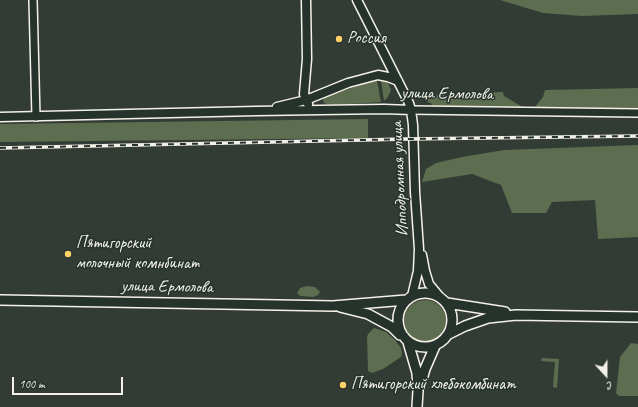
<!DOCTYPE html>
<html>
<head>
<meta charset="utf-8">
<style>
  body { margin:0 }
  #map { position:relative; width:638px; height:407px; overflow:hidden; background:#333b35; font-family:Caveat,sans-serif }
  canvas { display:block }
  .north { position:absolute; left:586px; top:355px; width:40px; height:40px; -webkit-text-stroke:3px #26332d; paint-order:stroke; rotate:159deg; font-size:11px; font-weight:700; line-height:16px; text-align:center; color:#f4f1e8 }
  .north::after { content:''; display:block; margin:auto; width:14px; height:18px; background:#f4f1e8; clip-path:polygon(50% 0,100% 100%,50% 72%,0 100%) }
  .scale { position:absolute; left:12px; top:377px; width:111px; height:18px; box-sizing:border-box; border:2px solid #f4f1e8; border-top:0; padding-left:5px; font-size:12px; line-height:14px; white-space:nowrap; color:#f4f1e8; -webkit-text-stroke:3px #26332d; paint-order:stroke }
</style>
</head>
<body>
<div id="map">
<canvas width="638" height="407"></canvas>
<div class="north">С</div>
<div class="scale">100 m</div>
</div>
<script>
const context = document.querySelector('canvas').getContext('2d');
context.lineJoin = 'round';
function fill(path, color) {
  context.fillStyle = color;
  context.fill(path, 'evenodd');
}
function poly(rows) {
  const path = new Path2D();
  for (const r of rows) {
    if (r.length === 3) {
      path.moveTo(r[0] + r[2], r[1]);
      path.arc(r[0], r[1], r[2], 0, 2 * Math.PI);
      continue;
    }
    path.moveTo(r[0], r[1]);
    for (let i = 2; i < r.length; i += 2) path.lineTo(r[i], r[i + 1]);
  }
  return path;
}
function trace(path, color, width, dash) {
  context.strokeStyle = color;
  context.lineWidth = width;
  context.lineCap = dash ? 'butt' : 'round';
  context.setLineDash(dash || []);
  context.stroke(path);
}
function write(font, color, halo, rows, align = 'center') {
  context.font = font + ' Caveat,sans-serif';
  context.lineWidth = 3;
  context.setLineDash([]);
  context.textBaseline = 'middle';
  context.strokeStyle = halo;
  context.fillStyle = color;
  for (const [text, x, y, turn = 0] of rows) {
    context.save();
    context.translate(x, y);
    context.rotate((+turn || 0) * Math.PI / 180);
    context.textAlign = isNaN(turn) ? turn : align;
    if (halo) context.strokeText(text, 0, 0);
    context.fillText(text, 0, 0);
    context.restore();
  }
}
const green = poly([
  [500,0,638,0,638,14,582,16,543,13],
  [381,80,388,83,391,90,388,97,384,101],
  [372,81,377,81,381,102,332,105,326,104,323,102,324,98,326,97],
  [638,88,638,113,530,116,432,106,431,103,427,102,429,97,435,95,503,92,504,96,531,112,543,97,545,90],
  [368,119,368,138,0,142,0,124],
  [638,145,638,237,598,239,595,200,552,202,546,213,512,213,501,185,472,174,422,182,426,169,436,163,462,157,504,150],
  [307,286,315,287,320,292,318,295,313,297,300,296,297,293,300,288],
  [425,321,21],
  [374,328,386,332,395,340,401,348,402,353,401,357,383,369,372,373,368,371,367,337,368,334],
  [631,343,638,344,638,396,619,396,616,393,620,357],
  [542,358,559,359,557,388,553,387,555,362,541,361]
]);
const minor = poly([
  [33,0,36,117],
  [411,110,638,113]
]);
const tertiary = poly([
  [306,0,307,59,304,94,308,104],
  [357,0,409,103,411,110,413,125,415,192,419,249,418,271,412,296],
  [277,107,306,100,348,83,378,75,388,77,398,81],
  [0,117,256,111,384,109,411,110],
  [422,255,425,271,429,284,439,296]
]);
const secondary = poly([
  [425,320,27],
  [0,300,333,306,406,300],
  [447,303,505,312],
  [340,307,368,314,392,327,400,335],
  [449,334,465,326,488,318,516,315,638,317],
  [408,342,417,373,418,391,417,407],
  [420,386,425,369,435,346]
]);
const rail = poly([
  [0,148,408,139,638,136]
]);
const markers = [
  [339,39,4,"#ffd166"],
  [68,254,4,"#ffd166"],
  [343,385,4,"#ffd166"]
];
const poiNames = [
  ["Россия",347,39],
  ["Пятигорский",76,244],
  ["молочный комнбинат",76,264],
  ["Пятигорский хлебокомбинат",351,385]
];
const streetNames = [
  ["улица Ермолова",447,94,1],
  ["Ипподромная улица",400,179,-93],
  ["улица Ермолова",167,287,1]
];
fill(green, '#5d6d4f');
trace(minor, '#f4f1e8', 10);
trace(tertiary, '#f4f1e8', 11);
trace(secondary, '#f4f1e8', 12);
trace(minor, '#26332d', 7);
trace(tertiary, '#26332d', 8);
trace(secondary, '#26332d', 9);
trace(rail, '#f4f1e8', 3.5);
trace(rail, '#26332d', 2, [6]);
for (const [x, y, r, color] of markers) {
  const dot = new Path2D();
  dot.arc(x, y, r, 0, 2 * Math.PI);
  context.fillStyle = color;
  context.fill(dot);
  trace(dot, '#26332d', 1.5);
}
write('17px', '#f4f1e8', '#26332d', poiNames, 'left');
write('17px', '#f4f1e8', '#26332d', streetNames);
</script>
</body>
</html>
